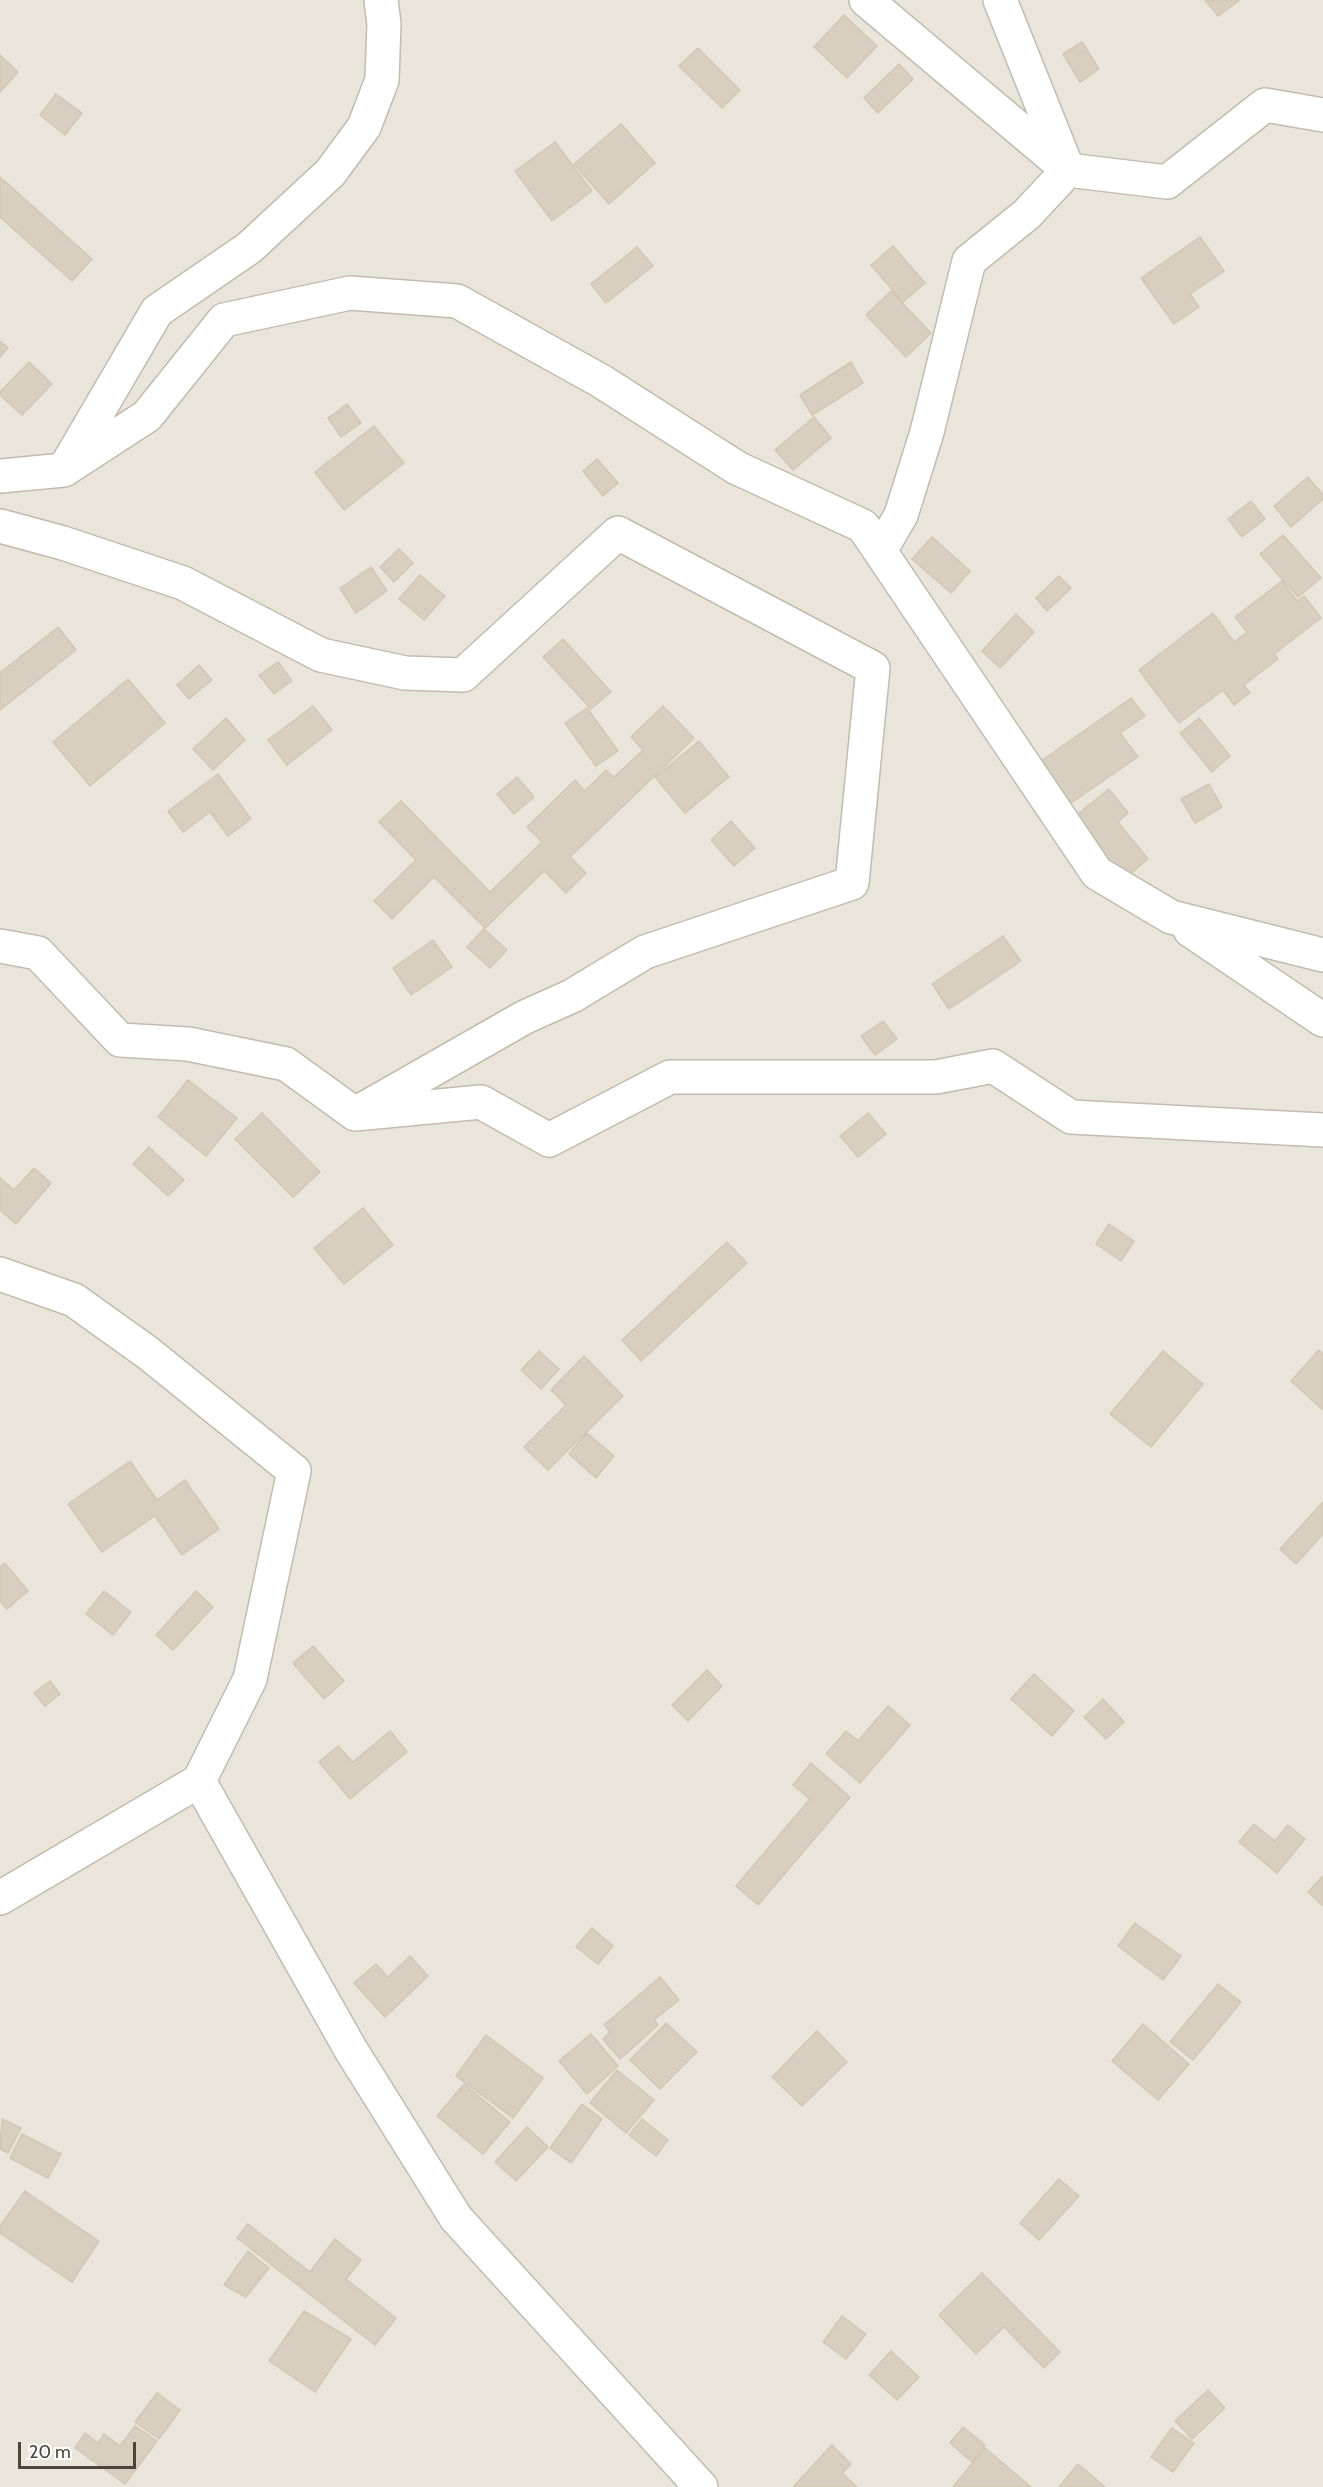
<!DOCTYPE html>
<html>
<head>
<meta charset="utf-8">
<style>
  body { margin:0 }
  #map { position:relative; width:1323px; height:2487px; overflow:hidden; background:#f6f3ec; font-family:Cabin,sans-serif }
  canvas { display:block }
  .scale { position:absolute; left:18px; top:2442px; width:118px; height:27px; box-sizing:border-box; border:3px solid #4b4439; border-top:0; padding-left:8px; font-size:18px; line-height:21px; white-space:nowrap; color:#4b4439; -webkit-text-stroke:4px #fff; paint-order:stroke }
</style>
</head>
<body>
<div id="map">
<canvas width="1323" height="2487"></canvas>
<div class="scale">20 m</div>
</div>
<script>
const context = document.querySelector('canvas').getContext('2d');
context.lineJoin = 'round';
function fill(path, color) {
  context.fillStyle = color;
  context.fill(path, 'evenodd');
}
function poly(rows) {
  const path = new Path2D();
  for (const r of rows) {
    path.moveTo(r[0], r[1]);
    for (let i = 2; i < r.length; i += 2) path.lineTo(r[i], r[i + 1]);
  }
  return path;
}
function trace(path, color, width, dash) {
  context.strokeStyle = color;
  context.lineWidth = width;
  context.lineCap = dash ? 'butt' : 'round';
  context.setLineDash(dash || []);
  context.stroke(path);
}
const residential = poly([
  [0,0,1323,0,1323,2487,0,2487]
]);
const building = poly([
  [1205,0,1238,0,1239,1,1218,16,1205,0],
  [844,15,877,46,847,78,814,47,844,15],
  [1082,42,1099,69,1080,82,1063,54,1082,42],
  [698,48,740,90,722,108,679,66,698,48],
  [0,55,18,72,0,92,0,55],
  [899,64,913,79,878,113,864,98,899,64],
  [56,94,82,113,65,135,40,115,56,94],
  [621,124,655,163,609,204,574,164,621,124],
  [555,142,592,191,552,221,515,171,555,142],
  [0,177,92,259,72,281,0,217,0,177],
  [1200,237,1224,271,1190,294,1199,307,1174,324,1141,278,1200,237],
  [893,246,925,283,903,302,871,265,893,246],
  [637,247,653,266,606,303,591,284,637,247],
  [891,291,931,333,906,357,866,315,891,291],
  [0,341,8,348,0,357,0,341],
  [29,362,52,384,22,415,0,395,0,392,29,362],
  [851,362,863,383,812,415,800,395,851,362],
  [347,404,361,423,341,437,328,418,347,404],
  [814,417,831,438,793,470,775,450,814,417],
  [374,426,404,463,344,510,315,472,374,426],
  [597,459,618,483,603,496,583,471,597,459],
  [1308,477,1323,495,1323,499,1291,527,1274,506,1308,477],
  [1251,501,1265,519,1242,537,1228,519,1251,501],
  [1283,535,1321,578,1298,597,1260,554,1283,535],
  [932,537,970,571,951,593,912,559,932,537],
  [399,549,413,563,394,582,380,567,399,549],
  [371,567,387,591,356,613,340,588,371,567],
  [420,575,445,596,424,620,399,599,420,575],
  [1059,576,1071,588,1047,611,1036,598,1059,576],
  [1282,581,1297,601,1304,596,1321,618,1274,654,1278,659,1244,685,1250,693,1234,705,1223,690,1179,723,1139,670,1213,613,1234,642,1247,632,1235,617,1282,581],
  [1016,614,1034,632,1000,668,982,651,1016,614],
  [58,627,76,650,0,710,0,673,58,627],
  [563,639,611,692,591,709,543,657,563,639],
  [278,662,292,681,274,694,259,675,278,662],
  [199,665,212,680,189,699,177,685,199,665],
  [128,679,165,723,90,786,53,742,128,679],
  [1131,698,1145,716,1120,733,1138,757,1071,803,1041,761,1131,698],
  [313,706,332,730,287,765,268,740,313,706],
  [663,706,694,738,570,857,586,873,566,893,544,871,485,928,434,877,392,919,374,901,416,860,379,822,401,801,490,892,542,842,527,827,575,780,585,791,606,770,614,777,643,750,631,737,663,706],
  [587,708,618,751,596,766,565,723,587,708],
  [226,718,245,740,213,770,193,749,226,718],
  [1199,718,1230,756,1212,772,1180,733,1199,718],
  [699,741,729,777,685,813,655,777,699,741],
  [218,774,251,819,228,836,210,812,183,832,168,811,218,774],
  [517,777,534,797,514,814,497,794,517,777],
  [1209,784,1222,807,1195,823,1181,799,1209,784],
  [1109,789,1128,813,1118,822,1148,859,1124,879,1074,817,1109,789],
  [731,821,755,848,734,866,711,840,731,821],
  [484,929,507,950,490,968,467,947,484,929],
  [1003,936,1021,961,949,1009,932,984,1003,936],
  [433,940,452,967,411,995,393,968,433,940],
  [883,1021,897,1039,875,1055,861,1036,883,1021],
  [188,1080,237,1118,206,1156,158,1117,188,1080],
  [262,1113,320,1172,293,1197,235,1139,262,1113],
  [868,1113,886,1134,858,1157,840,1136,868,1113],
  [149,1147,184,1180,168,1196,133,1164,149,1147],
  [34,1168,51,1183,16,1224,0,1210,0,1178,14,1190,34,1168],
  [363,1208,393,1245,344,1284,314,1248,363,1208],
  [1109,1224,1134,1241,1121,1261,1096,1244,1109,1224],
  [727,1242,747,1263,641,1361,622,1340,727,1242],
  [1319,1350,1323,1354,1323,1410,1291,1381,1319,1350],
  [539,1351,559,1369,541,1389,521,1370,539,1351],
  [1163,1351,1203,1384,1151,1447,1110,1414,1163,1351],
  [584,1356,623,1396,548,1470,524,1447,566,1405,551,1390,584,1356],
  [587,1433,614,1456,596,1478,569,1454,587,1433],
  [130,1461,157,1500,185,1480,219,1529,182,1555,155,1516,102,1552,68,1504,130,1461],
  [1323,1502,1323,1534,1296,1564,1280,1549,1323,1502],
  [5,1563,28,1591,7,1609,0,1601,0,1567,5,1563],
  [104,1591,131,1612,113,1635,86,1614,104,1591],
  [196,1591,213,1607,173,1650,156,1635,196,1591],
  [313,1646,344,1681,324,1699,293,1663,313,1646],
  [707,1670,722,1686,688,1721,672,1705,707,1670],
  [1034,1674,1074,1711,1052,1736,1011,1699,1034,1674],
  [50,1681,60,1694,45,1706,34,1693,50,1681],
  [1103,1699,1124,1722,1106,1739,1084,1717,1103,1699],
  [888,1706,910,1725,860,1783,826,1754,846,1731,858,1741,888,1706],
  [390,1731,407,1752,350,1799,319,1762,338,1746,353,1762,390,1731],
  [811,1763,850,1797,758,1905,736,1886,810,1799,793,1785,811,1763],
  [1254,1824,1275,1841,1288,1825,1305,1839,1277,1873,1239,1842,1254,1824],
  [1323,1876,1323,1906,1308,1892,1323,1876],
  [1135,1923,1181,1956,1163,1980,1118,1946,1135,1923],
  [592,1928,613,1946,598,1964,576,1947,592,1928],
  [410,1956,428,1976,385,2017,354,1983,376,1964,388,1977,410,1956],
  [660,1977,679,2000,654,2020,658,2025,620,2059,603,2039,610,2032,604,2025,660,1977],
  [1218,1984,1241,2002,1193,2060,1170,2042,1218,1984],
  [666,2023,697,2052,660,2089,630,2060,666,2023],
  [1143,2024,1189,2064,1158,2100,1112,2061,1143,2024],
  [817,2031,847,2062,802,2106,772,2077,817,2031],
  [591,2034,618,2066,587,2094,559,2061,591,2034],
  [486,2035,543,2078,513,2118,456,2076,486,2035],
  [617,2070,654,2100,626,2133,590,2103,617,2070],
  [464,2084,510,2122,483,2154,437,2116,464,2084],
  [582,2104,602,2119,571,2163,550,2148,582,2104],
  [2,2119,21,2128,8,2153,0,2149,2,2119],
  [642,2119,668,2140,656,2156,629,2135,642,2119],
  [527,2127,548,2147,516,2181,495,2162,527,2127],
  [22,2134,61,2154,48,2178,10,2158,22,2134],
  [1059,2179,1079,2196,1039,2240,1020,2223,1059,2179],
  [25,2191,99,2241,72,2282,0,2233,0,2226,25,2191],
  [248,2224,310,2272,335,2239,361,2260,346,2279,396,2318,375,2345,237,2238,248,2224],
  [248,2251,269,2268,246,2297,224,2285,248,2251],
  [982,2273,1060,2352,1044,2368,1004,2327,976,2354,939,2315,982,2273],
  [304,2311,351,2339,315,2392,269,2361,304,2311],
  [842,2316,866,2334,846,2359,823,2342,842,2316],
  [891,2351,919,2377,897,2400,869,2375,891,2351],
  [1208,2390,1225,2408,1192,2439,1175,2421,1208,2390],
  [157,2393,180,2410,159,2439,135,2422,157,2393],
  [135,2426,157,2441,125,2484,75,2448,85,2433,98,2443,104,2434,120,2446,135,2426],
  [963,2427,985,2445,972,2462,950,2443,963,2427],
  [1172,2428,1194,2443,1173,2472,1151,2457,1172,2428],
  [832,2445,851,2464,842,2473,857,2487,793,2487,832,2445],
  [985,2448,1031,2487,953,2487,985,2448],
  [1078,2464,1105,2487,1059,2487,1078,2464]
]);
const minor = poly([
  [866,0,1068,170,1167,182,1265,105,1323,115],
  [68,463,157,311,249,248,330,173,364,127,382,80,384,24,381,0],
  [0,476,64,470,147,416,224,320,350,293,457,301,601,381,737,468,863,526,1097,873,1171,917,1323,955],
  [0,526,63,543,183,583,321,655,405,673,463,675,618,533,873,668,852,883,645,952,572,996,525,1017,355,1114],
  [880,551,901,515,927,432,969,261,1027,214,1068,170,1000,0],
  [1190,930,1323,1020],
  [0,946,38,953,120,1040,188,1044,286,1064,355,1114,481,1102,549,1140,670,1077,936,1077,993,1066,1071,1117,1323,1130],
  [0,1274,74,1300,148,1353,294,1471,250,1679,199,1781,0,1898],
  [199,1781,351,2050,456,2218,701,2487]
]);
fill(residential, '#eae5da');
fill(building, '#d8cfc1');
trace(building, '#d3c7b4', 1.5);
trace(minor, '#c2bbae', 36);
trace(minor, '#fff', 33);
</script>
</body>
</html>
